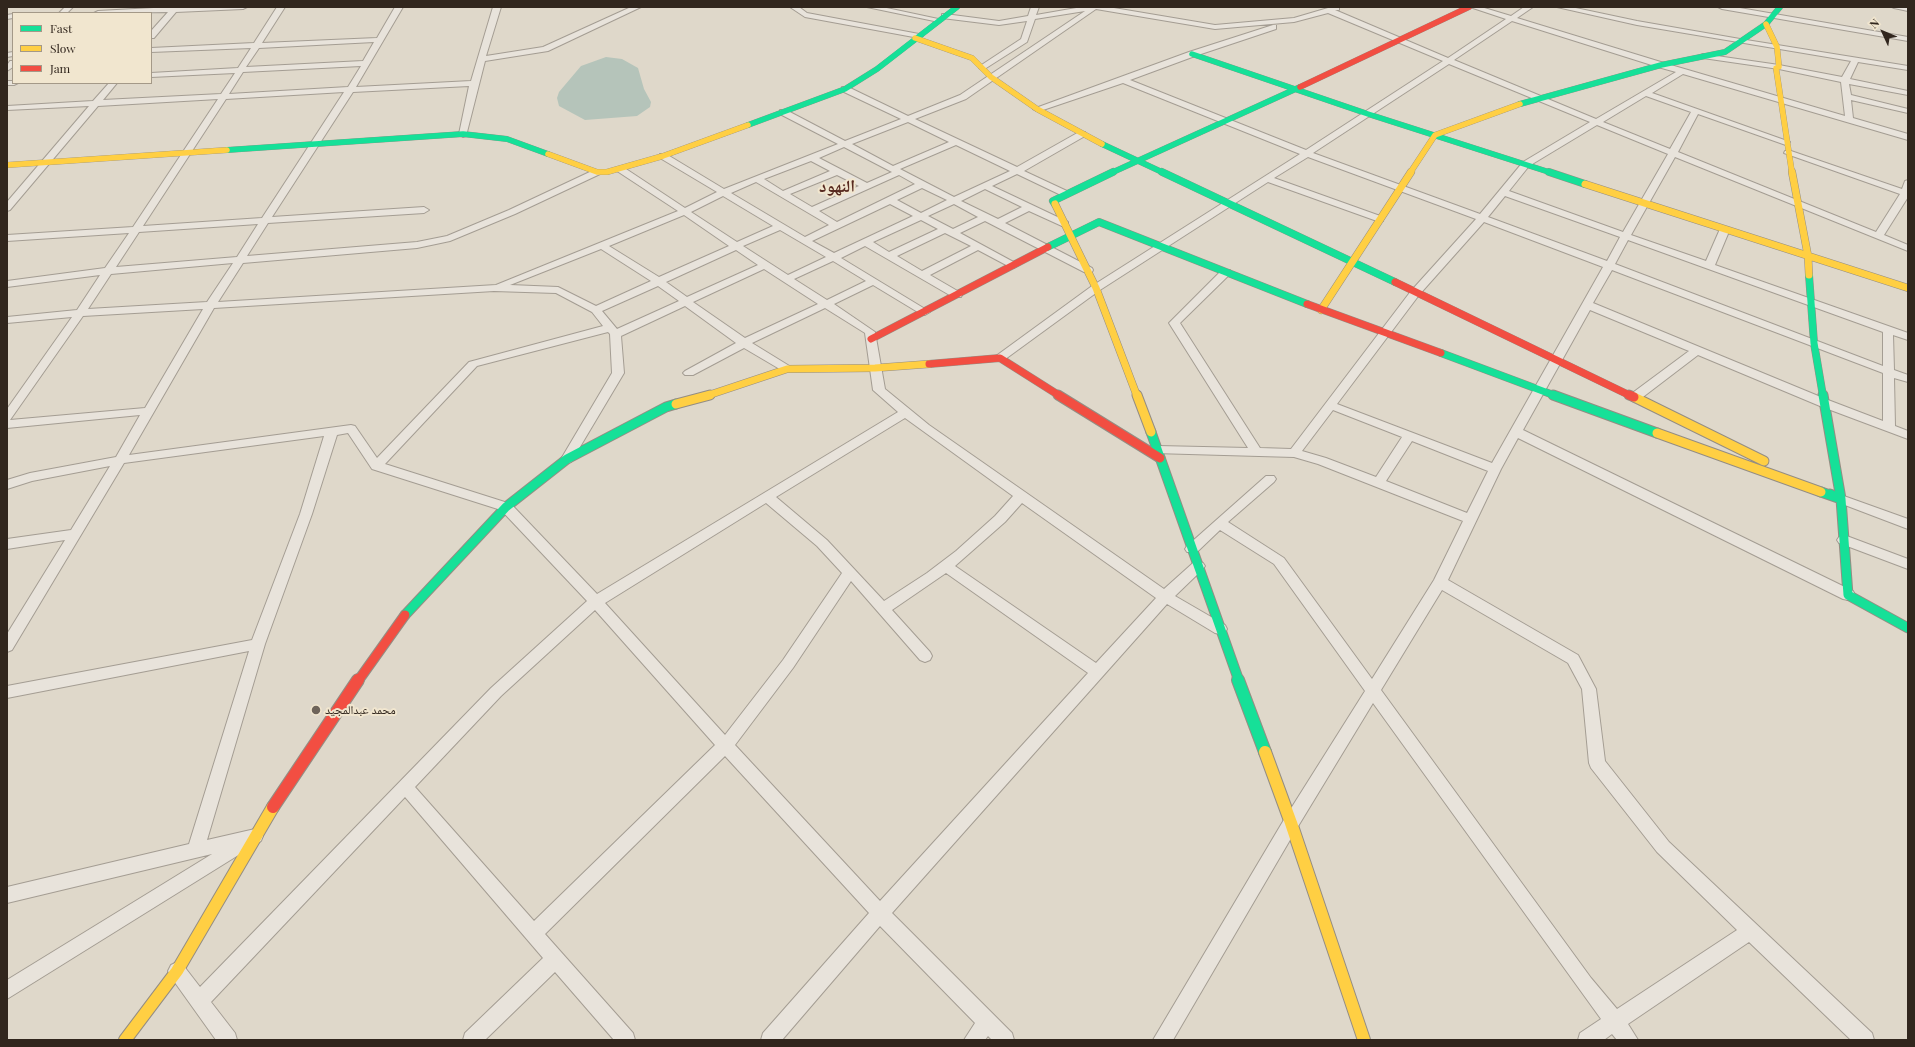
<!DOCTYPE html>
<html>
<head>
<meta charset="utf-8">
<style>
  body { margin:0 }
  #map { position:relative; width:1915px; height:1047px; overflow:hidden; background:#dfd8ca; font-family:"Playfair Display",serif }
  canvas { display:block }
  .frame { position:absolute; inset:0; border:8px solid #31261d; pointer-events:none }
  .legend { position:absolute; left:12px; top:12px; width:140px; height:72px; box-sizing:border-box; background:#f1e6cf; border:1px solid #a49988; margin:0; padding:5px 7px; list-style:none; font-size:12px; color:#31261d }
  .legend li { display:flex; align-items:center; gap:8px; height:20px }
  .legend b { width:20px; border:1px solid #a49988 }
  .north { position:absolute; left:1863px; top:12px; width:40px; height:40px; -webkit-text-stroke:3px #f1e6cf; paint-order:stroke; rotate:314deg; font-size:11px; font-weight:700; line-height:16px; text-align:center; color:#31261d }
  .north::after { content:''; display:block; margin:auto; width:14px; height:18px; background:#31261d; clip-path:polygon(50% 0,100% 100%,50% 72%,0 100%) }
</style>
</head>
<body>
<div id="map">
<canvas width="1915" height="1047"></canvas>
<div class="frame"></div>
<ul class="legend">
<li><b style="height:5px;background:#16e098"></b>Fast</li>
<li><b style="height:5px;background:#ffcf43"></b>Slow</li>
<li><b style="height:5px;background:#f24e42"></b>Jam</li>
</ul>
<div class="north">N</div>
</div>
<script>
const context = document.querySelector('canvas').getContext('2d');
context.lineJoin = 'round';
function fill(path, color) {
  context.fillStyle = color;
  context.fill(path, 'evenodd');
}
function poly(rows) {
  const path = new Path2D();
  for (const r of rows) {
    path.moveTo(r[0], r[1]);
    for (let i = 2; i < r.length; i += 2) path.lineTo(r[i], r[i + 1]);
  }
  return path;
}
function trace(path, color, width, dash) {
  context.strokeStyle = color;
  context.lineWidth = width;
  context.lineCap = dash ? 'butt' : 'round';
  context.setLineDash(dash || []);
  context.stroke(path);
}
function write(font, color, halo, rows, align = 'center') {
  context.font = font + ' "Playfair Display","Noto Naskh Arabic",serif';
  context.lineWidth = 4;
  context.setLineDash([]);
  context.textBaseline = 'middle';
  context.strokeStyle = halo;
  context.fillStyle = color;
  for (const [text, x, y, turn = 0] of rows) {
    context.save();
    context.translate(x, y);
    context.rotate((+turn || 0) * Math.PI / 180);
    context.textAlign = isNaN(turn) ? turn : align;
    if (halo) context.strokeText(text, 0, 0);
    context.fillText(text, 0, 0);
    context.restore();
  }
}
const water = poly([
  [606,57,622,59,638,68,644,89,651,102,650,107,637,116,585,120,559,106,557,98,559,92,581,66]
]);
const street = poly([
  [65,7,73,7,67,13,59,13,65,7],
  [172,7,247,7,243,9,176,12,154,38,151,38,151,31,168,12,94,13,98,11,172,7],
  [277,7,285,7,262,43,377,38,395,7,403,7,356,87,471,81,493,7,501,7,486,56,543,47,631,7,641,7,548,51,485,61,466,136,463,137,459,134,469,86,353,92,272,217,424,207,429,210,424,213,268,223,247,256,417,242,447,236,509,210,594,170,600,170,600,174,515,214,450,241,417,248,243,263,218,302,496,285,678,211,617,171,617,167,623,167,685,208,717,192,660,158,660,154,666,154,724,189,838,144,780,114,780,110,786,110,845,141,901,119,842,91,842,87,848,87,908,116,960,95,1085,11,1035,19,1027,42,983,70,979,68,980,66,1021,39,1027,21,999,25,942,18,942,14,945,14,999,21,1028,16,1031,7,1039,7,1036,15,1082,7,1108,7,1215,25,1294,18,1328,8,1339,7,1339,10,1335,10,1448,58,1506,19,1470,7,1481,7,1511,16,1524,7,1533,7,1517,18,1664,63,1845,116,1841,82,1779,69,1703,58,1699,56,1703,54,1779,65,1842,77,1851,61,1637,25,1557,7,1571,7,1637,21,1740,39,1908,66,1908,70,1858,62,1850,79,1908,91,1908,95,1849,84,1851,95,1908,109,1908,113,1851,100,1853,118,1908,134,1908,140,1683,74,1652,93,1790,142,1786,145,1783,144,1698,114,1678,152,1876,232,1900,194,1784,153,1785,151,1791,151,1902,189,1905,181,1908,180,1908,197,1884,235,1908,245,1908,251,1675,157,1631,235,1706,261,1720,229,1722,227,1728,227,1730,229,1715,265,1908,333,1908,340,1893,335,1894,370,1908,375,1908,382,1894,378,1895,426,1908,431,1908,439,1820,406,1698,355,1639,400,1631,400,1629,397,1631,394,1689,351,1590,310,1523,430,1853,591,1855,595,1853,599,1848,600,1843,599,1518,438,1501,469,1448,580,1578,655,1596,689,1605,761,1669,842,1872,1033,1874,1040,1851,1040,1749,942,1628,1024,1638,1040,1617,1040,1612,1034,1604,1040,1578,1040,1580,1033,1601,1019,1373,703,1297,828,1173,1040,1153,1040,1285,818,1365,691,1274,564,1220,530,1197,552,1187,552,1185,549,1187,546,1266,476,1274,476,1276,479,1274,482,1228,522,1284,558,1372,679,1434,580,1463,521,1318,464,1294,457,1154,453,1152,450,1158,446,1248,448,1169,323,1222,270,1230,270,1231,272,1230,274,1180,323,1260,448,1291,449,1411,291,1476,219,1308,157,1274,178,1383,217,1383,221,1377,221,1268,182,1100,290,1004,360,1000,361,996,360,994,358,996,356,1092,286,1300,154,1123,83,1040,111,1037,111,1033,109,1189,52,1273,25,1276,25,1276,29,1195,56,1130,80,1306,150,1443,61,1328,13,1294,22,1215,29,1096,9,966,99,915,119,1017,167,1079,132,1085,132,1085,136,1024,171,1069,192,1069,196,1063,196,1017,174,992,186,1068,222,1068,226,1062,226,1029,211,1005,223,1092,268,1093,270,1092,272,1084,272,985,221,960,233,1019,265,1014,268,1010,267,978,250,930,275,961,293,962,295,961,297,953,297,865,246,841,258,930,312,925,315,921,314,873,285,834,304,875,332,885,389,929,425,1164,589,1193,563,1198,561,1203,563,1205,566,1203,569,1175,596,1225,625,1227,629,1225,633,1220,634,1215,633,1167,604,892,913,1012,1033,1014,1040,992,1040,988,1036,985,1040,964,1040,975,1023,880,926,782,1040,761,1040,763,1033,869,913,725,756,545,934,633,1033,635,1040,614,1040,555,972,485,1040,463,1040,465,1033,543,958,405,797,211,1002,235,1033,237,1040,216,1040,171,977,168,971,171,965,177,962,183,965,200,987,491,688,587,601,501,510,372,469,348,433,337,435,312,514,265,644,207,840,255,829,261,831,263,836,261,841,7,999,7,980,212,854,7,903,7,887,189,844,249,651,7,698,7,686,252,640,300,514,324,436,124,463,12,650,7,652,7,634,65,540,7,549,7,539,71,530,110,466,32,481,7,489,7,480,30,473,116,457,140,415,7,428,7,409,72,317,7,323,7,317,77,310,100,275,7,287,7,281,105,268,129,233,7,241,7,235,133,227,218,99,98,106,10,210,7,211,7,202,89,106,7,110,7,106,93,101,109,83,117,83,103,100,221,94,235,73,151,77,151,73,238,68,251,48,151,52,151,48,254,43,277,7],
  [1512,21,1658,67,1676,72,1596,119,1454,60,1512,21],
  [374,42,363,61,246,67,259,48,374,42],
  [1449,64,1590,122,1523,162,1480,214,1313,153,1449,64],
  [361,66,348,87,229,94,243,72,361,66],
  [344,92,262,218,143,226,226,99,344,92],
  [1646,96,1691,112,1670,149,1603,122,1646,96],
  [908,122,949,142,893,166,852,144,908,122],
  [1597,125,1668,154,1623,232,1509,191,1529,166,1597,125],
  [956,145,1010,171,954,197,900,169,956,145],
  [844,147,890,171,892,172,867,183,819,158,844,147],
  [811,161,830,171,783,191,764,179,811,161],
  [837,175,859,186,812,207,790,194,837,175],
  [899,175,915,184,837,222,819,211,899,175],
  [756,182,829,225,805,237,731,193,756,182],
  [922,188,947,200,921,213,897,200,922,188],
  [985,189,1022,207,998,219,961,201,985,189],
  [723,196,773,226,737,242,691,212,723,196],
  [1505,196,1620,237,1607,261,1488,217,1505,196],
  [890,204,913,216,834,253,812,241,890,204],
  [954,204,978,217,953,229,928,216,954,204],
  [684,215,729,246,659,277,609,246,684,215],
  [921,220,938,229,889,252,873,242,921,220],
  [1484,222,1603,267,1492,463,1337,404,1419,295,1484,222],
  [258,224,237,257,116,267,139,232,258,224],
  [780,230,826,257,788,275,743,246,780,230],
  [945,233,971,246,922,271,897,256,945,233],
  [1628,240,1883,332,1883,366,1615,264,1628,240],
  [601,249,651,281,596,306,558,287,510,285,601,249],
  [736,250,758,265,687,297,666,282,736,250],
  [833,261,866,281,827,300,794,279,833,261],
  [233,263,207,302,88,309,111,274,233,263],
  [764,269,818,304,745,338,693,302,764,269],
  [1612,270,1883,373,1883,421,1828,400,1593,303,1612,270],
  [658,286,679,301,617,329,602,311,658,286],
  [494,291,556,293,592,312,603,326,469,362,377,458,355,426,351,425,129,455,214,308,494,291],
  [685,306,736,343,685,371,683,373,685,375,693,375,744,348,783,371,791,371,793,369,791,367,752,343,825,308,865,333,873,390,898,412,597,594,511,504,385,464,477,366,608,332,610,334,612,373,561,459,567,463,571,462,624,373,621,336,685,306],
  [203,309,145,408,10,420,83,316,203,309],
  [1333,410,1402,437,1376,477,1326,458,1302,451,1333,410],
  [905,418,1013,496,995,516,956,551,927,573,884,601,827,540,776,497,905,418],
  [1412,441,1488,471,1467,513,1386,481,1412,441],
  [766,503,817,546,842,573,783,660,725,735,605,603,766,503],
  [1022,503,1156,598,1096,663,955,566,1005,522,1022,503],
  [946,573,1088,673,880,901,735,745,793,668,851,581,920,660,925,662,930,660,932,656,930,652,892,610,946,573],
  [1442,590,1568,663,1582,689,1589,763,1591,768,1657,852,1737,930,1617,1009,1591,978,1381,690,1442,590],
  [595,610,715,745,534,921,415,787,501,696,595,610],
  [790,7,799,7,807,13,919,34,923,36,919,38,805,17,790,7],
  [867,7,882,7,943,20,939,22,867,7],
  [1718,7,1734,7,1908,37,1908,41,1722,9,1718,7],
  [1892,7,1908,7,1908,11,1894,8,1892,7],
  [13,14,13,18,7,19,7,15,13,14],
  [13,52,13,56,7,57,7,53,13,52],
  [10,61,13,61,13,67,7,71,7,65,10,61],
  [7,81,13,81,13,83,18,83,14,85,7,85,7,81],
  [1841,495,1908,519,1908,529,1837,502,1835,499,1837,496,1841,495],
  [1844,535,1908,559,1908,569,1839,543,1837,540,1839,537,1844,535]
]);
const fastFar3 = poly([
  [1192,54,1368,114,1552,173],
  [1520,104,1661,65,1725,52,1766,24,1780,7],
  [748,125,845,89,877,69,957,7],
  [1102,144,1164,173],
  [227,150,463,134,507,139,548,154],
  [1111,173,1300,87]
]);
const fastFar2 = poly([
  [1162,172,1395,282],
  [1549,172,1585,184],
  [1055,204,1053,201,1113,172],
  [1048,247,1099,222,1307,304],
  [1809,275,1814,343,1823,396],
  [1441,353,1556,396]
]);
const fastFar1 = poly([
  [1553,395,1657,433],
  [1151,432,1239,681],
  [1821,492,1841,499,1823,395],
  [1830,494,1841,499,1848,595,1908,628],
  [405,615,506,507,567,459,666,407,676,404]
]);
const fast = poly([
  [1238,680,1265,752]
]);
const slowFar3 = poly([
  [1766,24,1777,47,1779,67,1776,68,1792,173],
  [915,38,972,58,991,77,1037,109,1102,144],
  [548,154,597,172,607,172,663,156,748,125],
  [7,165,227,150],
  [1410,173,1435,135,1520,104]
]);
const slowFar2 = poly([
  [1792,172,1808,256,1809,275],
  [1585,184,1908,288],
  [1055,204,1096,288,1137,396],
  [1321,310,1411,172],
  [706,396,787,369,875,368,929,364]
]);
const slowFar1 = poly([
  [1137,395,1151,432],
  [1634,397,1764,461],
  [676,404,710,395],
  [1657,433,1821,492]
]);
const slow = poly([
  [1265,752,1291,823,1364,1040],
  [125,1040,177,971,273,807]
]);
const jamFar3 = poly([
  [1300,87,1469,7]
]);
const jamFar2 = poly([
  [1395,282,1631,396],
  [1307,304,1441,353],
  [871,339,1048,247],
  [929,364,1000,358,1060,396]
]);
const jamFar1 = poly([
  [1058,395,1160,458],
  [1629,395,1634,397],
  [358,681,405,615]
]);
const jam = poly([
  [273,807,358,680]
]);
const markers = [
  [316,710,5,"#6e645a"]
];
const poiNames = [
  ["محمد عبدالمجيد",325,710]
];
const farTownnames = [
  ["النهود",837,187]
];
fill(water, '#b5c4ba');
trace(street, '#a49d93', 2);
trace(fastFar3, '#948d83', 6);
trace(fastFar2, '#948d83', 8);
trace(fastFar1, '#948d83', 11);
trace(fast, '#948d83', 14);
trace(slowFar3, '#948d83', 6);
trace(slowFar2, '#948d83', 8);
trace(slowFar1, '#948d83', 11);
trace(slow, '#948d83', 14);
trace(jamFar3, '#948d83', 6);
trace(jamFar2, '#948d83', 8);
trace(jamFar1, '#948d83', 11);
trace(jam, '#948d83', 14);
fill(street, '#e8e3db');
trace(fastFar3, '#16e098', 5.5);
trace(fastFar2, '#16e098', 7);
trace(fastFar1, '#16e098', 9);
trace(fast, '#16e098', 12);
trace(slowFar3, '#ffcf43', 5.5);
trace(slowFar2, '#ffcf43', 7);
trace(slowFar1, '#ffcf43', 9);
trace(slow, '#ffcf43', 12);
trace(jamFar3, '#f24e42', 5.5);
trace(jamFar2, '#f24e42', 7);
trace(jamFar1, '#f24e42', 9);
trace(jam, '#f24e42', 12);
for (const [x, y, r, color] of markers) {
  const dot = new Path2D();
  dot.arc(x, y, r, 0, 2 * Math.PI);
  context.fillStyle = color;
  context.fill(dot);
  trace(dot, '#f1e6cf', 1.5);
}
write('12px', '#31261d', '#f1e6cf', poiNames, 'left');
write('bold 17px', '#592b21', '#f1e6cf', farTownnames);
</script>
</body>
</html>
